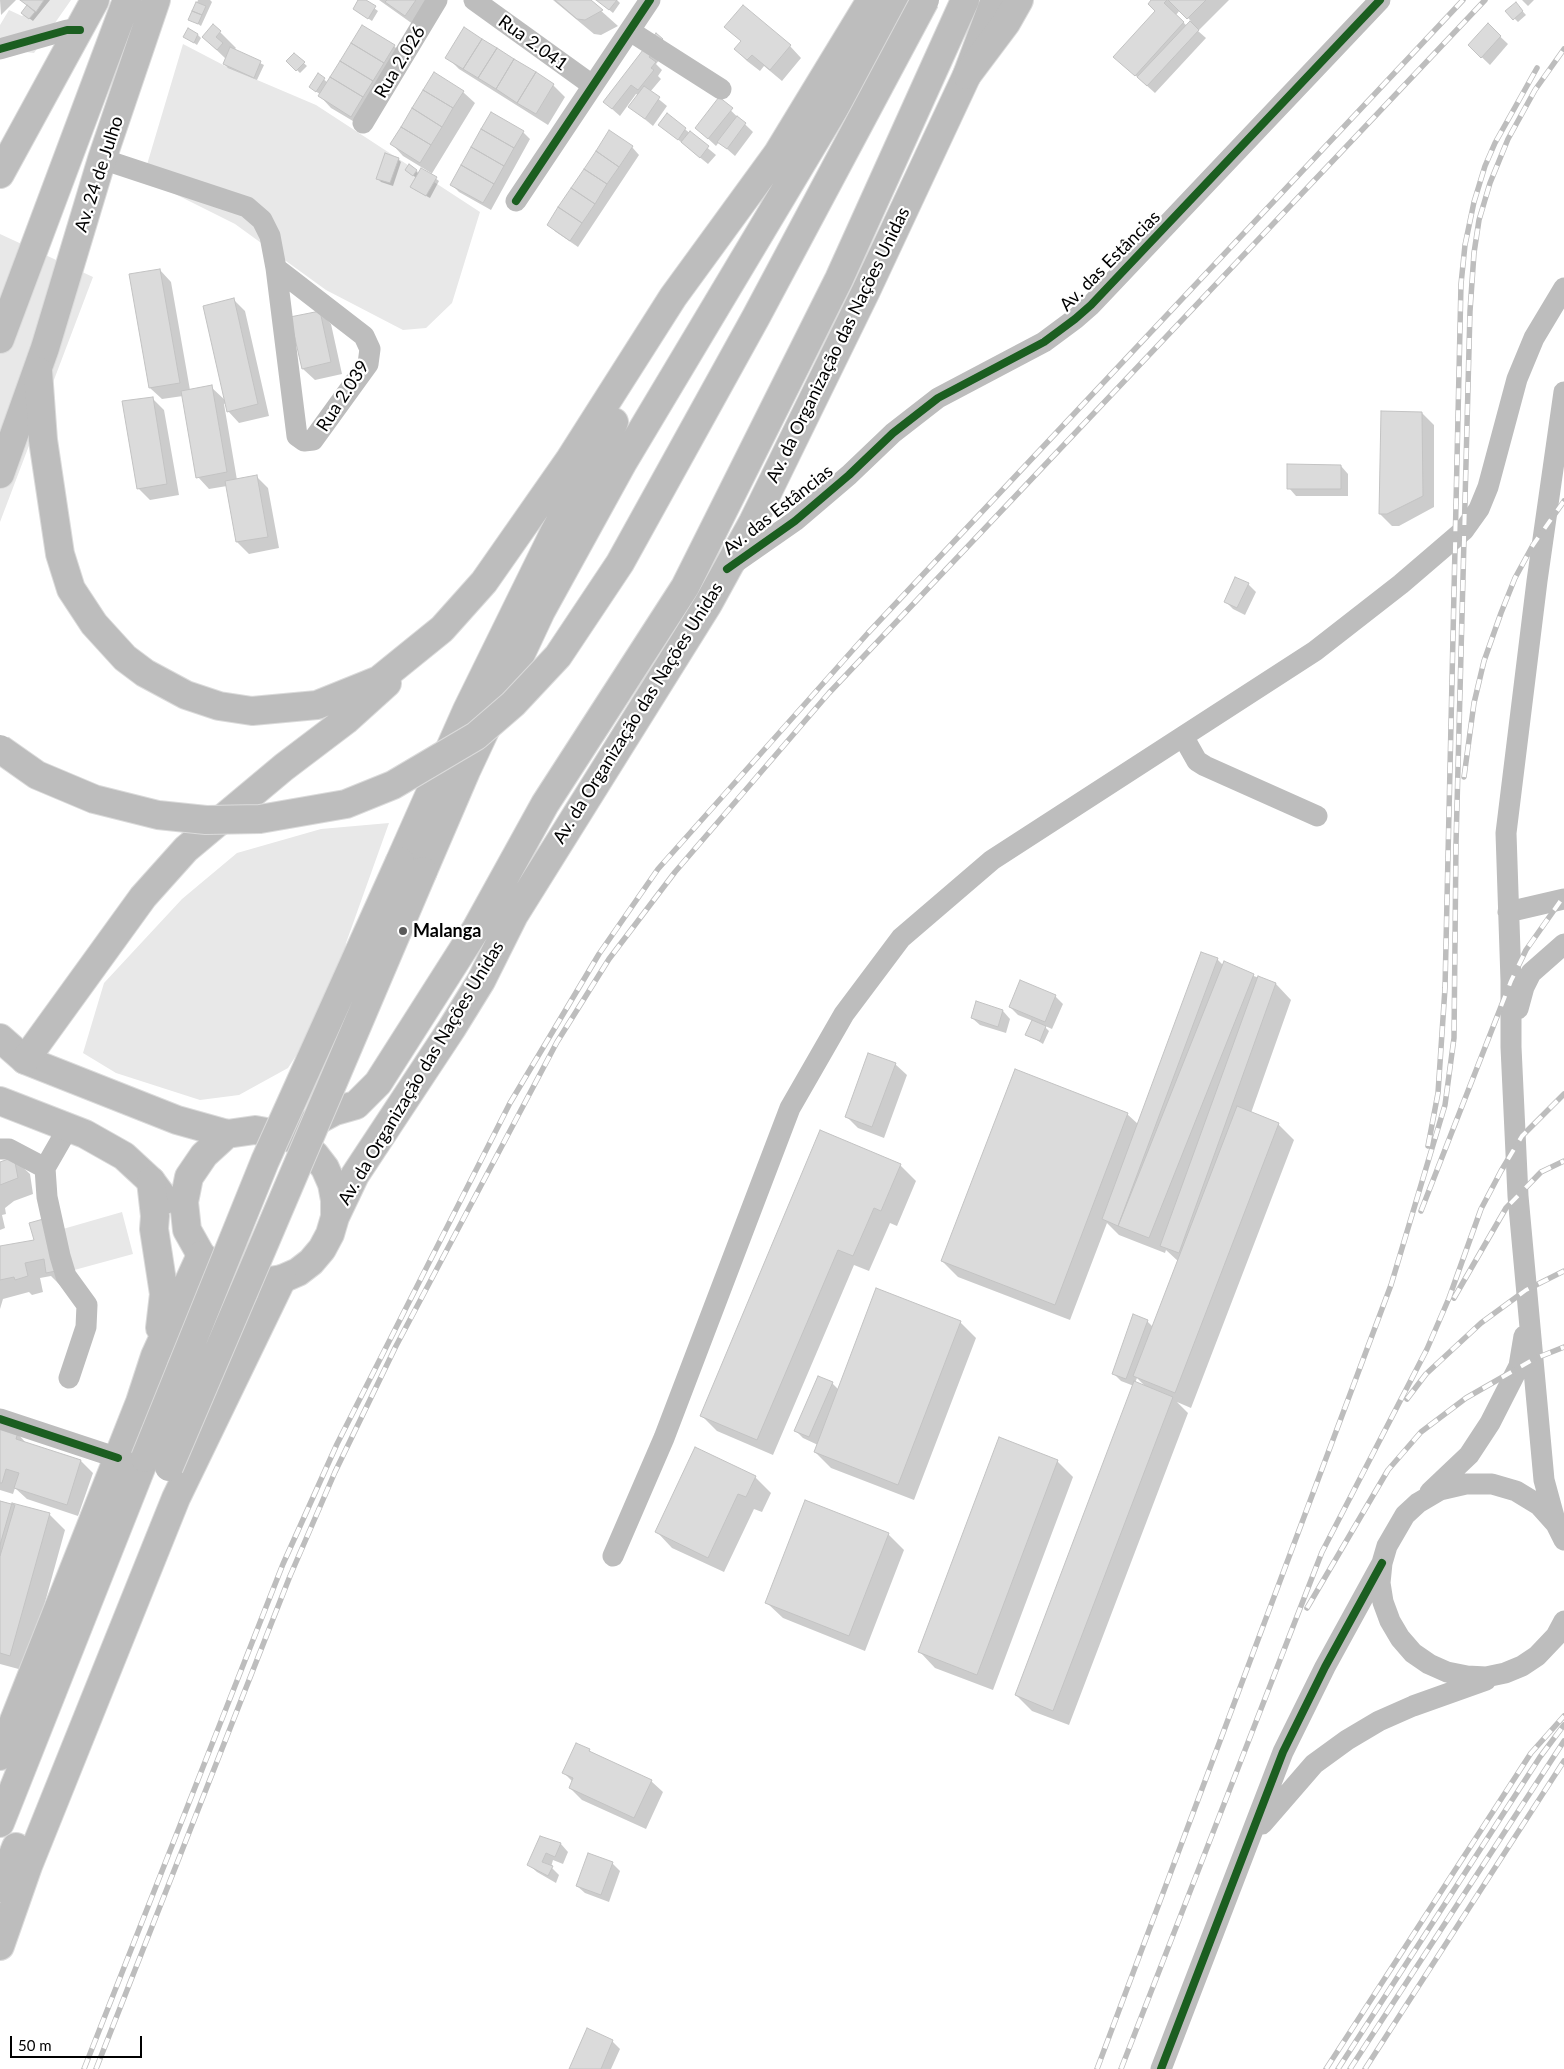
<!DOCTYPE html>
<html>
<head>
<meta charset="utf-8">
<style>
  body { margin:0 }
  #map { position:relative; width:1564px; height:2069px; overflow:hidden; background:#fff; font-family:Lato,sans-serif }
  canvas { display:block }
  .scale { position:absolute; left:10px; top:2036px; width:132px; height:22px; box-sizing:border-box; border:2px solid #000; border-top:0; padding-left:6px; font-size:15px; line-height:18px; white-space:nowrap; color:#000; -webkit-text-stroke:4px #fff; paint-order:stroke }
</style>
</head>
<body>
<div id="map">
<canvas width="1564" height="2069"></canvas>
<div class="scale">50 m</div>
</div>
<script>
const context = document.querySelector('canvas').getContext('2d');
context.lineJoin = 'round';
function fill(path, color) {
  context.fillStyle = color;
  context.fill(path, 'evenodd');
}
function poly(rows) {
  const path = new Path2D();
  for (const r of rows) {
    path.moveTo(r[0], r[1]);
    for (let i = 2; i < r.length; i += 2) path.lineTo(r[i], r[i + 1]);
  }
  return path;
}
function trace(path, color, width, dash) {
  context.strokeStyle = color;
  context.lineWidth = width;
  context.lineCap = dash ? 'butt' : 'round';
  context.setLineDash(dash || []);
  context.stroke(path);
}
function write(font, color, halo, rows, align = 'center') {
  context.font = font + ' Lato,sans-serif';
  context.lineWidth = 4.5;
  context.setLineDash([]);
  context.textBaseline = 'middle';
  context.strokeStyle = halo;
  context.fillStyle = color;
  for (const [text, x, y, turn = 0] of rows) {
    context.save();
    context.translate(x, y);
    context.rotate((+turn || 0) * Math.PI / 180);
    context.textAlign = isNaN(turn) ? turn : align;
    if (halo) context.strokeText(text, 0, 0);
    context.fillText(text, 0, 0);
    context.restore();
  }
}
const green = poly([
  [44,0,71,0,34,53,0,49,0,25,9,10,22,16],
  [183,44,229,68,316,105,480,212,452,303,426,328,403,330,326,290,235,224,143,178],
  [0,234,93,277,0,522],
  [389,823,346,943,339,997,320,1019,288,1068,239,1095,200,1100,116,1073,83,1053,104,983,182,899,237,853,321,829],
  [122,1212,133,1254,67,1272,56,1231]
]);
const shadow = poly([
  [0,0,16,0,1,15],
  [21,0,50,0,33,21,26,16,28,5],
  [198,0,210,0,212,2,201,26,190,19],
  [357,0,363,0,378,11,372,21,354,9,359,1],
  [379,0,435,0,417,27],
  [553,0,589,0,618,26,601,35,594,34],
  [597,0,617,0,620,3,613,13],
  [1153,0,1229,0,1198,31,1206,38,1155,93,1127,68,1156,11],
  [1180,10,1191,21,1187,26,1176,15],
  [1522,0,1534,0,1528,6],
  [1516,4,1526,15,1518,22,1507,11],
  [1488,25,1508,44,1490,65,1469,45],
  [726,27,790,46,801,58,782,81,764,66,760,71,747,61,736,49,742,42],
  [464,29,553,85,565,97,548,125,459,69,447,57],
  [220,32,236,48,234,50,264,65,257,80,228,68,224,64,226,59,203,37],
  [198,35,201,38,197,45,185,37],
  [662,39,670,47,656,64,662,70,658,76,661,79,650,92,667,106,653,126,630,107,638,95,636,94,620,116,604,102],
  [394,46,406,58,363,127,331,108,320,96,321,95,314,90,319,75,328,83],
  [294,54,307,66,300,73,288,61],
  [463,92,475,103,431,175,439,181,430,198,415,190,417,178,410,174,416,171,419,174,430,175,431,173,403,156,392,144],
  [719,99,753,132,735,156,719,142,716,146,704,135],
  [668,115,716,155,708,164,660,125],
  [523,132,530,139,491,210,459,192,451,184],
  [632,147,639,155,578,247,556,232,548,225],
  [398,159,401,162,393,186,381,182,377,178],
  [160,270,171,282,190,390,211,387,226,401,233,299,245,311,269,416,239,423,228,411,226,403,224,404,237,480,256,476,268,488,279,548,249,554,237,542,227,486,209,489,198,477,183,396,162,399,150,388],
  [319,312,331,324,342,374,315,380,303,369],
  [152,398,164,410,179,495,150,500,138,488],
  [1422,413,1434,425,1434,507,1399,526,1392,526,1380,514],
  [1341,466,1348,474,1348,496,1296,496,1289,488],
  [1248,584,1256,592,1245,615,1233,609,1225,601],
  [1217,959,1223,965,1276,984,1291,1000,1251,1113,1278,1124,1294,1140,1191,1408,1177,1402,1188,1413,1069,1725,1032,1711,1016,1695,1134,1386,1121,1381,1113,1373,1147,1321,1153,1327,1179,1262,1166,1250,1165,1253,1119,1235,1107,1223,1070,1320,958,1277,942,1261,1127,1114,1138,1124],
  [1137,1378,1146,1387,1135,1383],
  [1021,982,1056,997,1063,1004,1052,1029,1043,1025,1049,1031,1043,1044,1027,1034,1033,1021,1018,1015,1010,1007],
  [977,1003,1003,1011,1010,1019,1006,1033,980,1025,972,1018],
  [895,1064,907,1075,884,1138,858,1128,846,1116],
  [14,1159,30,1174,33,1194,14,1201,5,1208,6,1214,2,1215,5,1228,0,1230,0,1163],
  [900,1165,916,1181,897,1226,890,1223,869,1271,854,1265,773,1455,717,1431,702,1416],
  [63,1235,63,1288,51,1276,40,1278,43,1292,32,1295,29,1292,3,1299,0,1309,0,1247],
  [960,1322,976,1338,914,1500,831,1468,815,1452,818,1445,803,1438,796,1431,832,1383,839,1390],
  [0,1433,17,1433,27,1444,81,1461,93,1473,78,1516,27,1499,15,1488,13,1494,0,1490],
  [1057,1461,1073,1477,993,1690,935,1668,920,1652],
  [755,1477,771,1493,762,1512,754,1509,724,1572,672,1548,657,1532],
  [0,1501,49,1514,65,1530,26,1671,0,1664],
  [888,1534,904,1550,865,1651,783,1618,767,1603],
  [589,1750,594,1755,651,1781,663,1792,646,1829,582,1800,570,1788,573,1782,564,1773],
  [541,1837,561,1844,568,1852,563,1864,553,1860,551,1867,559,1875,556,1883,537,1872,529,1865],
  [612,1863,620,1871,609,1902,585,1893,577,1886],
  [612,2041,620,2049,611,2069,570,2069]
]);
const building = poly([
  [20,0,44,0,36,12,20,0],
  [358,0,366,0,376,6,368,19,353,9,358,0],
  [387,0,416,0,405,16,385,2,387,0],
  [555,0,591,0,603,10,585,20,577,19,555,0],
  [596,0,617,0,609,10,596,0],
  [1151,0,1167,0,1164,3,1184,22,1135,76,1113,57,1155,11,1148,4,1151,0],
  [1168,0,1206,0,1187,19,1168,0],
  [196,2,206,6,202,15,192,11,196,2],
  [1516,2,1523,11,1513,20,1505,11,1516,2],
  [27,5,35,12,29,19,21,13,27,5],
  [743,5,791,45,770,70,752,55,747,60,734,49,741,41,724,27,743,5],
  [192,11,202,15,198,24,188,20,192,11],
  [1190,21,1199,30,1147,86,1137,77,1190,21],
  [1488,23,1501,36,1481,58,1468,45,1488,23],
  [213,24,221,31,216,37,223,43,217,50,202,37,213,24],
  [362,25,395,45,384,63,351,43,362,25],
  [464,27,482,39,463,69,445,58,464,27],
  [188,28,198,34,194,43,183,37,188,28],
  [656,33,663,39,649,57,656,62,651,68,654,70,638,90,631,85,612,109,603,102,656,33],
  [482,39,497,48,478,78,463,69,482,39],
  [351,43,384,63,373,81,340,61,351,43],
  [230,47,261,61,254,78,223,64,230,47],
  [497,48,514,59,496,89,478,78,497,48],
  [294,53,305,62,296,71,286,61,294,53],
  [514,59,536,72,517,103,496,89,514,59],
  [340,61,373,81,363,97,330,77,340,61],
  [434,72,464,91,453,108,423,90,434,72],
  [536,72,554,84,536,114,517,103,536,72],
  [318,73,325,78,316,92,309,87,318,73],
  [330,77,363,97,351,117,318,96,330,77],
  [644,86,660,97,645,119,628,107,644,86],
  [423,90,453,108,442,127,412,108,423,90],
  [719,97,733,108,708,139,695,128,719,97],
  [412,108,442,127,431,145,401,127,412,108],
  [491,112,524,131,514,148,481,129,491,112],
  [667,113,686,128,678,140,658,125,667,113],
  [737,116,746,123,727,149,717,142,737,116],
  [401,127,431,145,420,163,390,144,401,127],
  [481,129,514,148,504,166,471,147,481,129],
  [609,130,633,146,619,167,596,151,609,130],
  [690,131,709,146,700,158,681,142,690,131],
  [471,147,504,166,494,184,461,165,471,147],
  [596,151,619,167,607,184,584,169,596,151],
  [385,153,399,158,390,183,376,179,385,153],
  [409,164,417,170,413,176,405,170,409,164],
  [461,165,494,184,483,203,450,185,461,165],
  [421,168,437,177,426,196,410,187,421,168],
  [584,169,607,184,595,204,571,188,584,169],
  [571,188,595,204,582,223,558,207,571,188],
  [558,207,582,223,570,241,547,225,558,207],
  [160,269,180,383,149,388,129,274,160,269],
  [234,298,258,404,227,412,203,306,234,298],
  [320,311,331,362,302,369,290,317,320,311],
  [212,385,227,472,196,478,181,391,212,385],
  [153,397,167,484,137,489,122,401,153,397],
  [1381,411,1422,412,1423,496,1387,514,1379,514,1381,411],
  [1287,464,1341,465,1341,489,1287,489,1287,464],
  [257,475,268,537,236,542,225,481,257,475],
  [1235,577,1249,583,1237,608,1224,602,1235,577],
  [1201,952,1218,958,1118,1226,1102,1219,1201,952],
  [1224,961,1254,974,1149,1238,1118,1226,1224,961],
  [1258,976,1276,983,1179,1253,1160,1246,1258,976],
  [1020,980,1056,995,1045,1022,1009,1007,1020,980],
  [976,1001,1003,1010,998,1027,971,1018,976,1001],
  [1032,1020,1046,1026,1040,1041,1025,1035,1032,1020],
  [868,1053,896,1063,872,1127,845,1117,868,1053],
  [1015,1069,1128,1113,1055,1305,941,1261,1015,1069],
  [1237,1106,1279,1123,1175,1393,1133,1376,1237,1106],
  [820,1130,901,1164,881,1211,874,1208,853,1256,838,1250,757,1440,700,1416,820,1130],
  [14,1157,18,1178,0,1185,0,1162,14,1157],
  [47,1218,61,1270,46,1273,44,1259,25,1263,28,1276,15,1280,14,1277,0,1280,0,1246,34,1240,29,1223,47,1218],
  [876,1288,961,1321,898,1485,814,1452,876,1288],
  [1133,1314,1148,1320,1126,1379,1112,1374,1133,1314],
  [818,1376,833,1382,809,1437,794,1431,818,1376],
  [1134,1381,1173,1397,1053,1711,1015,1695,1134,1381],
  [0,1429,18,1432,16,1439,81,1460,67,1505,14,1488,19,1473,6,1469,2,1483,0,1483,0,1429],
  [999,1437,1058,1460,977,1675,918,1652,999,1437],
  [695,1447,756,1476,746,1497,738,1494,708,1558,655,1532,695,1447],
  [805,1500,889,1533,849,1636,765,1603,805,1500],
  [0,1501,15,1505,0,1556,0,1501],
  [12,1503,50,1513,10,1656,0,1653,0,1545,12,1503],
  [576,1743,590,1749,589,1751,652,1780,634,1818,569,1788,573,1778,562,1773,576,1743],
  [540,1836,561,1843,555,1857,546,1853,542,1862,553,1866,548,1876,527,1865,540,1836],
  [588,1853,613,1862,601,1895,576,1886,588,1853],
  [587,2028,613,2040,601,2069,569,2069,587,2028]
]);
const minor = poly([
  [474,0,592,85],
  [630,31,721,89],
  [0,49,67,30,80,30],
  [363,123,437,0],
  [102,159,247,207,262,220,270,236,276,268,297,436,304,441,313,440,368,364,370,349,364,336,276,268],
  [516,201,650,0],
  [729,567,795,521,849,475,893,433,938,398,1044,342,1075,319,1091,305,1380,0],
  [1184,738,1197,761,1205,766,1317,816],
  [1508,912,1564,899],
  [1518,1009,1524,987,1531,973,1564,944],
  [0,1149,9,1149,45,1168,68,1128],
  [45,1168,47,1197,60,1256,66,1276,87,1305,86,1327,69,1378],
  [0,1419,118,1458],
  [1430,1492,1469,1455,1490,1423,1519,1366,1524,1336],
  [1556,1524,1544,1480,1518,1196,1511,1047,1511,981,1506,833,1537,581,1564,392],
  [1564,1540,1556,1524,1539,1505,1516,1491,1492,1484,1466,1484,1440,1490,1418,1503,1405,1515,1387,1546,1382,1563,1380,1583,1383,1602,1390,1621,1400,1638,1413,1653,1429,1664,1447,1672,1467,1676,1486,1677,1505,1673,1522,1666,1537,1656,1556,1636,1564,1621],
  [613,1556,664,1438,790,1108,844,1014,901,938,992,860,1315,651,1401,584,1464,530,1479,509,1488,487,1517,379,1534,338,1564,288],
  [1262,1824,1314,1764,1347,1740,1379,1721,1413,1706,1486,1680],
  [1161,2069,1283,1752,1325,1667,1382,1563]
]);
const major = poly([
  [0,339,127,0],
  [0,474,45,348,102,159,156,0],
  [0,1038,25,1060,177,1120,227,1134],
  [0,1101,85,1134,124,1156,151,1181,165,1200],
  [255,1130,288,1136,302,1144,315,1155,325,1168,332,1184,335,1200,335,1217,330,1234,322,1249,311,1262,298,1272,282,1279,264,1282,247,1281,230,1276,214,1267,201,1255,187,1230,184,1202,189,1177,204,1155,227,1134,255,1130],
  [288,1136,335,1111,356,1105,378,1083,476,929,545,804,685,587,839,279,965,0],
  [335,1217,355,1175,452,1028,481,981,514,915,708,604,753,522,866,291,967,75,995,0]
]);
const highway = poly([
  [967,75,1006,23,1019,0],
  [773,161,871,0],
  [0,174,95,0],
  [38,371,43,440,60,554,71,589,94,624,125,658,145,673,186,695,219,706,252,711,317,705,379,680,442,629,484,582,570,459,673,297,783,146],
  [400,861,467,710,554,533,614,422],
  [423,871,466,771,541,611,623,462,899,0],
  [25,1060,143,897,186,849,284,767,346,720,387,683],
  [151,1181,155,1216,154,1229,164,1294,160,1328],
  [0,1756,140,1402,155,1356,201,1255],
  [0,1823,145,1458],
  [0,1888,16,1847],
  [0,1946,28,1866,176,1498,282,1279]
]);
const rail = poly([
  [1464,777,1474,703,1484,661,1501,613,1515,578,1533,545,1564,501],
  [1428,1146,1438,1093,1445,988,1461,284,1465,245,1474,202,1485,166,1495,143,1537,68],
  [1421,1211,1511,981,1526,950,1564,896],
  [1454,1298,1506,1208,1541,1172,1564,1161],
  [1407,1399,1426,1374,1481,1323,1526,1290,1564,1271],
  [1307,1608,1388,1470,1421,1432,1466,1398,1534,1359,1564,1347],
  [84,2069,283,1564,337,1444,510,1103,599,954,658,869,868,633,1463,0],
  [96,2069,290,1576,335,1472,396,1346,557,1042,609,959,675,872,829,693,1485,0],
  [1097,2069,1391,1285,1445,1105,1454,1038,1456,844,1470,311,1474,253,1479,220,1490,183,1508,139,1535,90,1564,49],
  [1121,2069,1322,1552,1427,1349,1449,1298,1481,1209,1501,1171,1522,1136,1564,1094],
  [1326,2069,1531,1753,1564,1716],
  [1338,2069,1540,1757,1564,1725],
  [1350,2069,1564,1741],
  [1365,2069,1564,1761]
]);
const highwayBridge = poly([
  [0,749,37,775,94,799,158,815,206,820,260,819,346,804,393,785,476,736,513,704,558,656,620,563,756,317,925,0],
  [145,1458,265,1161,400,861],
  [169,1467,423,871]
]);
const cycleway = poly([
  [0,49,67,30,80,30],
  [516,201,650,0],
  [727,569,795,521,849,475,893,433,938,398,1044,342,1075,319,1091,305,1380,0],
  [0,1419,118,1458],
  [1161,2069,1283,1752,1325,1667,1382,1563]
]);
const markers = [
  [403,931,5,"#595959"]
];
const streetNames = [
  ["Rua 2.041",533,43,36],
  ["Rua 2.026",400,62,-59],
  ["Av. 24 de Julho",99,174,-72],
  ["Av. das Estâncias",1110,261,-45],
  ["Av. da Organização das Nações Unidas",838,345,-64],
  ["Rua 2.039",343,396,-57],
  ["Av. das Estâncias",778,510,-38],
  ["Av. da Organização das Nações Unidas",638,713,-58],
  ["Av. da Organização das Nações Unidas",421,1073,-59]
];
const poiNames = [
  ["Malanga",413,931]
];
fill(green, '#e8e8e8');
fill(shadow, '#0003');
fill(building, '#dbdbdb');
trace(building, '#c3c3c3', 1);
trace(major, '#dbdbdb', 30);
trace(highway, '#dbdbdb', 30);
trace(minor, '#bdbdbd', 21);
trace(major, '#bdbdbd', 28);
trace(highway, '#bdbdbd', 28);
trace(rail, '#bdbdbd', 5.5);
trace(rail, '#fff', 4, [11]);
trace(highwayBridge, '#dbdbdb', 30, []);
trace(highwayBridge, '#bdbdbd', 28);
trace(cycleway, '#1b5e20', 8);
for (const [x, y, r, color] of markers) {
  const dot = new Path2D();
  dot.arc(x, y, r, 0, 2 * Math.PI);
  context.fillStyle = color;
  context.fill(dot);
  trace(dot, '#fff', 2);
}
write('18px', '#000', '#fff', streetNames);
write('bold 18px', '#000', '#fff', poiNames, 'left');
</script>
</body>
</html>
